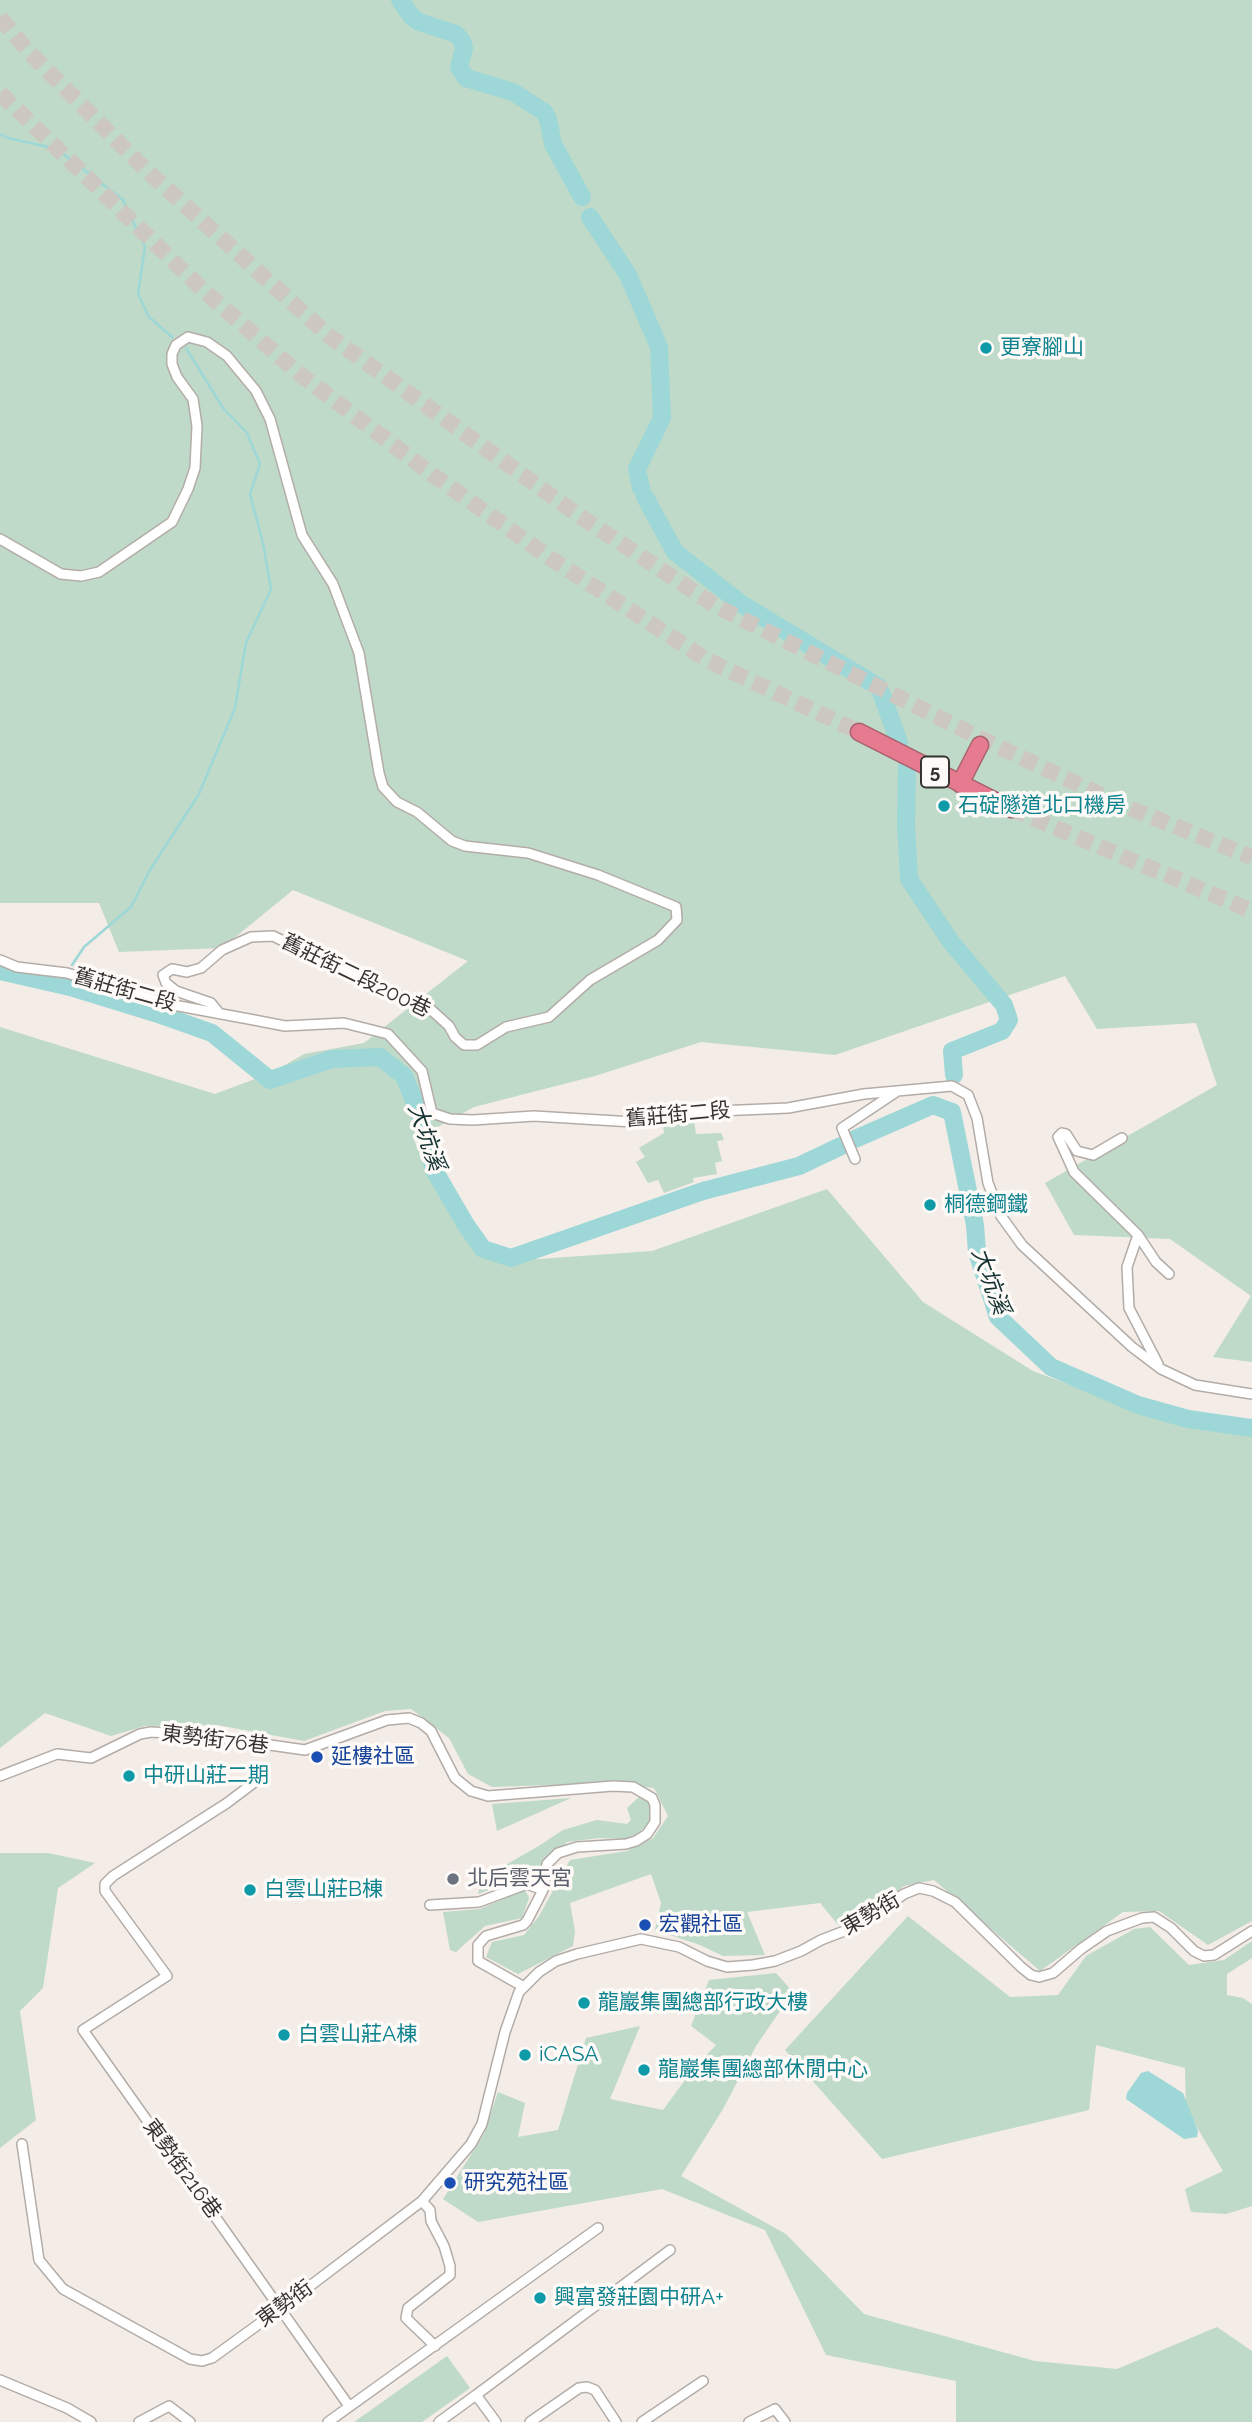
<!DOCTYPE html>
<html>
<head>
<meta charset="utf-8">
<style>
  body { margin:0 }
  canvas { display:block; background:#f3ece7 }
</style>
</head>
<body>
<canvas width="1252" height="2422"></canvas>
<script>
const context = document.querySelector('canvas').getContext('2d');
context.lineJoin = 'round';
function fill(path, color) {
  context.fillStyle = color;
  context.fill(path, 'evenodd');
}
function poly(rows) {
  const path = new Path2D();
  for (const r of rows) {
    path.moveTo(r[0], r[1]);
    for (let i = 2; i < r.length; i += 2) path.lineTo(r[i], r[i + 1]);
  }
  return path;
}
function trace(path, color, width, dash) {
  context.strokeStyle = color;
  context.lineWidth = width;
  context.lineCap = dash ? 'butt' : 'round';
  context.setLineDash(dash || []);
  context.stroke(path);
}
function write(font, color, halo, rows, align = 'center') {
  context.font = font + ' Raleway,"Noto Sans TC",sans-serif';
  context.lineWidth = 7;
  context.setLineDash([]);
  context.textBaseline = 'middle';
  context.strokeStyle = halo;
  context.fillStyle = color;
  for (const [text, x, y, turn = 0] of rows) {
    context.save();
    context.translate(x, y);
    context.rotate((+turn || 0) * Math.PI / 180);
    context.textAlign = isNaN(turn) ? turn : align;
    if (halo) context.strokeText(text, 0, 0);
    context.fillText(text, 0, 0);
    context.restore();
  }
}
const green = poly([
  [0,0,1252,0,1252,1362,1213,1357,1251,1296,1170,1239,1074,1235,1045,1183,1217,1085,1196,1023,1097,1029,1065,976,835,1055,701,1042,595,1076,474,1107,414,1140,457,1226,510,1261,652,1251,827,1189,923,1302,1033,1371,1113,1401,1252,1429,1252,1921,1208,1945,1159,1911,1123,1912,1040,1971,934,1880,904,1886,866,1916,839,1926,820,1903,747,1912,765,1955,723,1956,700,1945,655,1930,661,1903,651,1874,570,1903,575,1931,573,1946,518,1974,486,1957,492,1942,524,1935,539,1916,570,1860,627,1851,653,1838,668,1816,654,1788,608,1783,492,1787,468,1774,449,1738,411,1709,385,1711,304,1741,217,1725,145,1726,111,1736,45,1713,0,1748,0,1027,215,1094,271,1073,304,1054,364,1043,468,961,293,890,222,948,119,952,99,903,0,903],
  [694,1120,696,1134,721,1133,724,1140,717,1141,722,1161,715,1163,717,1174,693,1178,694,1182,664,1193,658,1180,648,1183,636,1162,645,1157,639,1148,664,1133,663,1126],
  [639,1797,648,1802,653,1814,649,1823,637,1834,624,1839,599,1838,567,1842,540,1871,478,1894,481,1879,537,1847,563,1830,597,1820,627,1824,631,1820,627,1808],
  [571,1798,497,1831,492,1804],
  [0,1853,48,1853,95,1863,58,1888,43,1988,20,2011,36,2120,0,2148],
  [525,1890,529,1898,522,1918,485,1926,456,1952,450,1950,443,1912,480,1909],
  [908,1916,1010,1997,1058,1995,1086,1956,1134,1929,1150,1927,1189,1965,1224,1960,1252,1941,1252,1958,1227,1974,1227,1995,1243,1998,1252,2004,1252,2206,1226,2214,1191,2212,1185,2189,1223,2171,1186,2109,1185,2068,1096,2045,1089,2110,882,2159,785,2050],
  [776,1973,793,1992,756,2046,723,2109,681,2176,786,2234,864,2314,1035,2361,1117,2369,1217,2327,1252,2351,1252,2422,956,2422,956,2381,826,2355,765,2230,662,2189,478,2222,443,2199,484,2134,498,2092,525,2103,518,2137,558,2130,586,2038,640,2026,610,2099,663,2110,691,2072,716,2045,691,2026,709,1980],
  [447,2356,470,2388,422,2422,354,2422]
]);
const water = poly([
  [1148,2071,1183,2093,1198,2131,1197,2137,1184,2139,1126,2099,1127,2093,1141,2073]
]);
const stream = poly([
  [0,134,8,138,57,149,123,200,145,247,138,294,149,317,172,337],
  [72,965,84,947,131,907,150,870,199,794,235,708,246,643,271,589,263,543,250,494,260,464,247,433,223,408,186,348],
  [70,987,71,983]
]);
const river = poly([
  [400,0,411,16,419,22,456,34,462,41,464,48,459,67,466,78,513,92,544,112,548,119,553,144,582,197],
  [590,217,628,275,659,347,662,418,637,469,641,488],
  [645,497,675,552,743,605,879,687,899,742],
  [907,766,906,825,909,879,951,942,1004,1005,1009,1020,1002,1031,952,1051,954,1075],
  [0,971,70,987,161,1015,212,1033,270,1080,332,1059,380,1057,404,1076,421,1118,434,1170,466,1225,483,1249,511,1258,703,1191,799,1166,841,1146],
  [855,1139,933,1105,952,1112,975,1225,977,1252,998,1317,1051,1367,1138,1405,1188,1419,1252,1428]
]);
const motorwayTunnel = poly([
  [0,17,27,50,145,169,328,335,578,515,716,606,982,739,1122,805,1252,857],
  [0,93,203,290,298,373,433,475,550,558,707,660,859,732],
  [1011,809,1252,911]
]);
const minor = poly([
  [0,539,61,574,81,576,99,572,172,522,188,489,195,468,197,426,193,399,177,377,172,364,172,354,176,345,188,337,207,342,227,356,256,391,270,419,302,535,333,584,359,653,379,773,383,787,397,802,417,812,452,841,465,846,528,853,598,875,676,907,677,920,658,940,590,980,549,1017,506,1027,477,1045,464,1045,455,1037,449,1026,427,1006,386,991,273,936,251,937,222,950,201,968,187,972,172,969,163,975,166,983,176,991,211,1003,220,1014],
  [0,960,17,967,67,973,168,1004,254,1020,285,1026,344,1023,388,1034,422,1071,432,1113,450,1119,473,1120,534,1116,633,1122,718,1111,788,1108,864,1094,952,1086,968,1095,977,1118,988,1183,1001,1216,1022,1245,1132,1347,1161,1369,1195,1385,1252,1394],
  [1122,1138,1093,1155,1077,1151,1066,1134,1062,1133,1058,1137,1074,1172,1138,1235,1156,1262,1169,1274],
  [855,1159,842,1128,896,1092],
  [1138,1235,1127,1267,1129,1308,1158,1364],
  [0,1776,57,1754,91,1758,140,1734,151,1732,200,1735,305,1750,387,1720,409,1718,421,1723,431,1731,455,1778,471,1791,488,1796,613,1786,633,1787,652,1798,655,1805,655,1822,647,1834,636,1841,626,1844,577,1847,558,1853,547,1864,543,1890,527,1921,523,1925,486,1936,478,1945,478,1961,524,1987],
  [265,1778,260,1778,227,1803,113,1876,105,1884,105,1891,167,1976,83,2030,349,2406],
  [430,1905,479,1902,527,1884,543,1890],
  [22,2144,39,2260,63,2289,190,2359,202,2361,212,2358,281,2308,422,2201,471,2144,482,2124,505,2032,519,1992,539,1972,556,1961,577,1954,641,1939,679,1947,707,1961,727,1967,753,1965,775,1961,801,1951,821,1940,860,1925,904,1894,919,1888,933,1891,955,1902,1021,1967,1031,1975,1039,1977,1053,1973,1081,1949,1107,1931,1142,1918,1154,1917,1171,1928,1194,1951,1204,1956,1214,1955,1252,1931],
  [422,2201,430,2210,431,2221,444,2246,450,2266,450,2275,408,2308,406,2318,435,2346],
  [0,2380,67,2408,91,2422],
  [476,2395,670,2250],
  [139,2422,169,2406,190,2422],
  [328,2422,598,2228],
  [439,2422,476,2395,496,2422],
  [530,2422,579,2388,587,2387,595,2390,616,2422],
  [642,2422,703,2381],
  [749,2422,775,2409,785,2422]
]);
const motorway = poly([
  [859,732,1011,809],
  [960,784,980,745]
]);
const markers = [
  [986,348,7,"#0f9aa8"],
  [944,806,7,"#0f9aa8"],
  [930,1205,7,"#0f9aa8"],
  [317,1757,7,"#1a4fb4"],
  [129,1776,7,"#0f9aa8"],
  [453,1879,7,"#6b7280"],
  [250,1890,7,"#0f9aa8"],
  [645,1925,7,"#1a4fb4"],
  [584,2003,7,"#0f9aa8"],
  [284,2035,7,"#0f9aa8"],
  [525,2055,7,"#0f9aa8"],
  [644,2070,7,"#0f9aa8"],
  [450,2183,7,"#1a4fb4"],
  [540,2298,7,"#0f9aa8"]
];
const shields = [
  [935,772,28]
];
const shieldNames = [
  ["5",935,772]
];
const cultureNames = [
  ["更寮腳山",1000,348],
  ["石碇隧道北口機房",958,806],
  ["桐德鋼鐵",944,1205],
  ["中研山莊二期",143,1776],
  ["白雲山莊B棟",264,1890],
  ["龍巖集團總部行政大樓",598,2003],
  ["白雲山莊A棟",298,2035],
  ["iCASA",539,2055],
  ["龍巖集團總部休閒中心",658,2070],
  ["興富發莊園中研A+",554,2298]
];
const streetNames = [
  ["舊莊街二段200巷",356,976,26],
  ["舊莊街二段",125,990,16],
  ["舊莊街二段",678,1115,-5],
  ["東勢街76巷",215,1740,7],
  ["東勢街",871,1914,-30],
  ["東勢街216巷",182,2169,54],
  ["東勢街",285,2304,-36]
];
const transitNames = [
  ["延樓社區",331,1757],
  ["宏觀社區",659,1925],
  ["研究苑社區",464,2183]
];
const worshipNames = [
  ["北后雲天宮",467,1879]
];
const waterNames = [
  ["大坑溪",426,1137,71],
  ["大坑溪",990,1281,70]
];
fill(green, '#bfdac8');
fill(water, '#9ed7d7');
trace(stream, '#9ed7d7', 2.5);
trace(river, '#9ed7d7', 18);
trace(motorwayTunnel, '#cdc7c2', 16, [16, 8]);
trace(minor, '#b3aca7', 12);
trace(motorway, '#a8616e', 19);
trace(minor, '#fff', 9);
trace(motorway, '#e67b8f', 16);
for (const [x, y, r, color] of markers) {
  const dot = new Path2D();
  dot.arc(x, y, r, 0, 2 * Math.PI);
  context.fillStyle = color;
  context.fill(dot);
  trace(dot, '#fefaf7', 2.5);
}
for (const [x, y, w] of shields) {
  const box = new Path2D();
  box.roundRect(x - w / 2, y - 15.5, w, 31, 5);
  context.fillStyle = '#fefaf7';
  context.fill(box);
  trace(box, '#353230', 2);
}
write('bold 19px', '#353230', null, shieldNames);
write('21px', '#0d838f', '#fefaf7', cultureNames, 'left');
write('21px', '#353230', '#fefaf7', streetNames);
write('21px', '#164399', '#fefaf7', transitNames, 'left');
write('21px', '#5b616d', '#fefaf7', worshipNames, 'left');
write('italic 23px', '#153333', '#fefaf7', waterNames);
</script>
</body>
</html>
